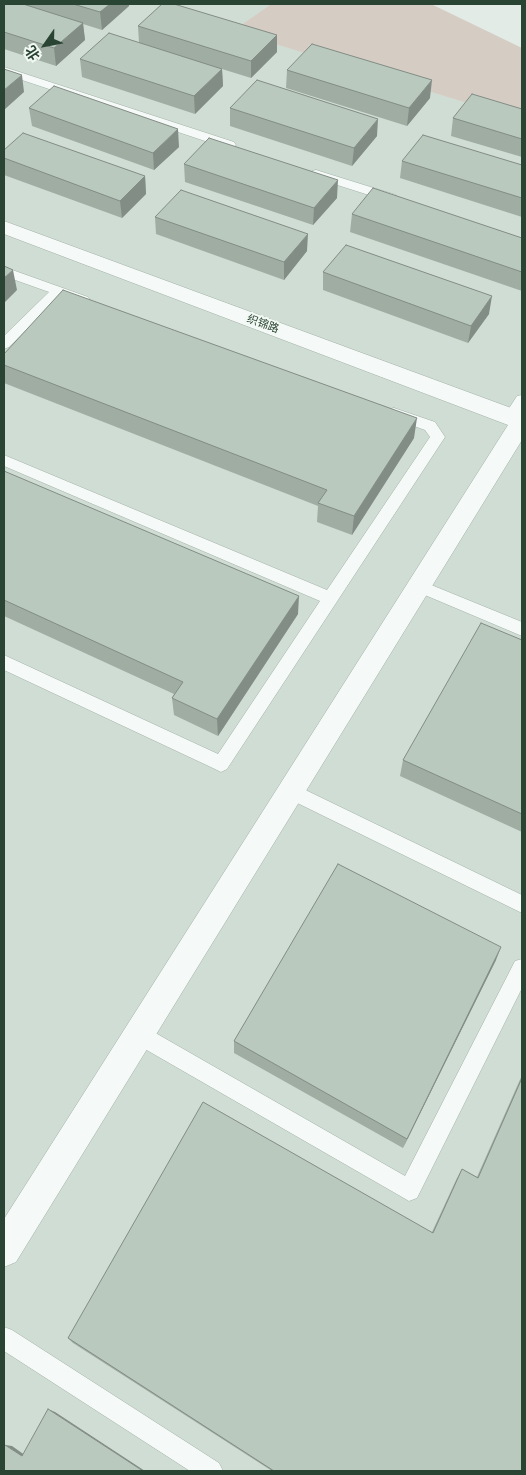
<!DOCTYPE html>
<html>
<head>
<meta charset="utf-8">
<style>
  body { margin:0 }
  #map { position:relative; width:526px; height:1475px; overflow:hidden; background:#e2ebe5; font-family:Quicksand,"Noto Sans SC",sans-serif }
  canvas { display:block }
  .frame { position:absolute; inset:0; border:5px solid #294433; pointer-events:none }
  .north { position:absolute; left:20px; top:20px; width:50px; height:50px; -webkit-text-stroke:4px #f2f8f4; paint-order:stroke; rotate:237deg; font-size:14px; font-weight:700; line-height:20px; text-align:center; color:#294433 }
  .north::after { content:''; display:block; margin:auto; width:18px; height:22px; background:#294433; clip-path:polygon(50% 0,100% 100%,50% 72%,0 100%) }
</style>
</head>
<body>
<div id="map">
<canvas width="526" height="1475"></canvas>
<div class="frame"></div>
<div class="north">北</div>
</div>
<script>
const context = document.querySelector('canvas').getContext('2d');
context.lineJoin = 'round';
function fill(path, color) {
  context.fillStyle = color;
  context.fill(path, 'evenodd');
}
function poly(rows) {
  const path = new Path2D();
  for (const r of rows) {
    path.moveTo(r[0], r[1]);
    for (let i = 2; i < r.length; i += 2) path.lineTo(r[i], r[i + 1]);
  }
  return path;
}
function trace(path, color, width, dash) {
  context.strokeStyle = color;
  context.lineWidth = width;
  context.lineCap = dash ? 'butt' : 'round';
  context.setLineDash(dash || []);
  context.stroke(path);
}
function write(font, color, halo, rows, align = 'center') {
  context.font = font + ' Quicksand,"Noto Sans SC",sans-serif';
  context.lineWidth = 4;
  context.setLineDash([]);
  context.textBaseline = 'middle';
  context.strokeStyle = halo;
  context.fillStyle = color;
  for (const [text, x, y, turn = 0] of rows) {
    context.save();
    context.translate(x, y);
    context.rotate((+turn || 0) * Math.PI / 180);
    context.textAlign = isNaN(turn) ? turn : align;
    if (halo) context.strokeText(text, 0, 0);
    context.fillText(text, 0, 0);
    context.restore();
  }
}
const built = poly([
  [4,4,271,4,234,31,522,120,522,1471,4,1471]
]);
const green = poly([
  [271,4,431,4,522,48,522,120,233,31]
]);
const service = poly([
  [4,67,234,142,236,145,230,149,226,148,4,74,4,67],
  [316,170,396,195,397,198,391,202,312,177,310,174,312,171,316,170],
  [4,267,88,297,90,300,88,303,83,305,60,297,9,347,4,349,4,336,49,292,4,276,4,267],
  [522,395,522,411,516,421,511,422,506,421,504,417,506,413,517,396,522,395],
  [394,408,435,422,445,437,227,769,221,772,215,769,4,670,4,655,218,754,320,601,4,466,4,455,327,590,430,437,425,430,389,417,387,413,389,409,394,408],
  [419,580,522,622,522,636,413,590,411,586,413,582,419,580],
  [291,783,522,895,522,913,285,797,282,791,285,785,291,783],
  [522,959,522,988,417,1198,409,1201,131,1041,128,1034,131,1027,138,1024,145,1027,405,1176,515,961,522,959],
  [4,1327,12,1330,219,1463,223,1471,190,1471,4,1351,4,1327]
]);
const tertiary = poly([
  [4,221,522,412,522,440,16,1262,4,1267,4,1219,508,425,4,234,4,221]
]);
const wall = poly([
  [4,4,129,4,129,6,102,30,83,24,85,40,56,66,4,49],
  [138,26,277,52,251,78,222,69,223,86,195,114,82,77,80,59,139,43],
  [287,70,430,98,407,126,286,88],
  [29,108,179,147,154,170,32,126],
  [230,108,377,136,352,166,230,126],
  [522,109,522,157,451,136,453,118],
  [4,150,145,176,146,194,122,218,4,175],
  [402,161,522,165,522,217,400,178],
  [184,164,337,198,313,225,185,182],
  [352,214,522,238,522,291,350,232],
  [155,217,307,251,284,280,156,234],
  [323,272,489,314,468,343,323,290],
  [4,354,414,438,352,535,317,522,318,506,4,383],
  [4,471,298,614,218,736,174,715,172,698,174,694,4,616],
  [522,640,522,832,400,776,403,760],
  [496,960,403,1148,234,1053,234,1041],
  [522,1075,522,1471,272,1471,73,1343,68,1338,432,1232,457,1178,462,1169,477,1177]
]);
const shadedWall = poly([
  [110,4,129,4,129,6,102,30,100,12],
  [83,23,85,40,56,66,54,48],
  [277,35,277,52,251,78,251,61],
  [222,69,223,86,195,114,194,96],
  [22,75,24,92,4,110,4,90],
  [432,80,430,98,407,126,409,108],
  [378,119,377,136,352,166,354,148],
  [178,129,179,147,154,170,153,153],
  [145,176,146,194,122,218,120,201],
  [338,180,337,198,313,225,314,208],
  [308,234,307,251,284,280,284,262],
  [13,270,17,290,4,303,4,278],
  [492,296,489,314,468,343,471,326],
  [417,418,414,438,352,535,354,516],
  [299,596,298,614,218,736,217,719],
  [501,947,496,960,403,1148,407,1139],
  [48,1409,55,1412,145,1471,143,1471],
  [5,1445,12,1446,29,1458,22,1456]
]);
const building = poly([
  [4,4,23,4,83,23,54,48,4,32,4,4],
  [73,4,110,4,100,12,73,4],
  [162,4,174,4,277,35,251,61,138,26,162,4],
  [109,33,222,69,194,96,80,59,109,33],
  [312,44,432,80,409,108,287,70,312,44],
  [4,69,22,75,4,90,4,69],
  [257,80,378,119,354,148,230,108,257,80],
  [54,86,178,129,153,153,29,108,54,86],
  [472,94,522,109,522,139,453,118,472,94],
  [23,133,145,176,120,201,4,158,4,150,23,133],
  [423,135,522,165,522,198,402,161,423,135],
  [209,138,338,180,314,208,184,164,209,138],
  [373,188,522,238,522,272,352,214,373,188],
  [181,190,308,234,284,262,155,217,181,190],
  [346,245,492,296,471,326,323,272,346,245],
  [4,266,13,270,4,278,4,266],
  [63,290,417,418,354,516,318,503,327,490,4,365,4,354,63,290],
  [4,471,299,596,217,719,172,698,183,682,4,600,4,471],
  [481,623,522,640,522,814,403,760,481,623],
  [338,864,501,947,407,1139,234,1041,338,864],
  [522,1078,522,1471,274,1471,68,1338,203,1102,433,1233,462,1169,478,1178,522,1078],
  [48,1409,143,1471,4,1471,4,1446,5,1445,22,1456,48,1409]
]);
const farStreetnames = [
  ["织锦路",263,324,20]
];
fill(built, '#d0ddd4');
fill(green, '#d5ccc3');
trace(service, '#a3b2a8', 1);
trace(tertiary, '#a3b2a8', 1);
fill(service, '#f5f9f7');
fill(tertiary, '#f5f9f7');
fill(wall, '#9fada3');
fill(shadedWall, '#828d85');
fill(building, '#b9c9be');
trace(building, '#828d85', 1);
write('11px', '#294433', '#f2f8f4', farStreetnames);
</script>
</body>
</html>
